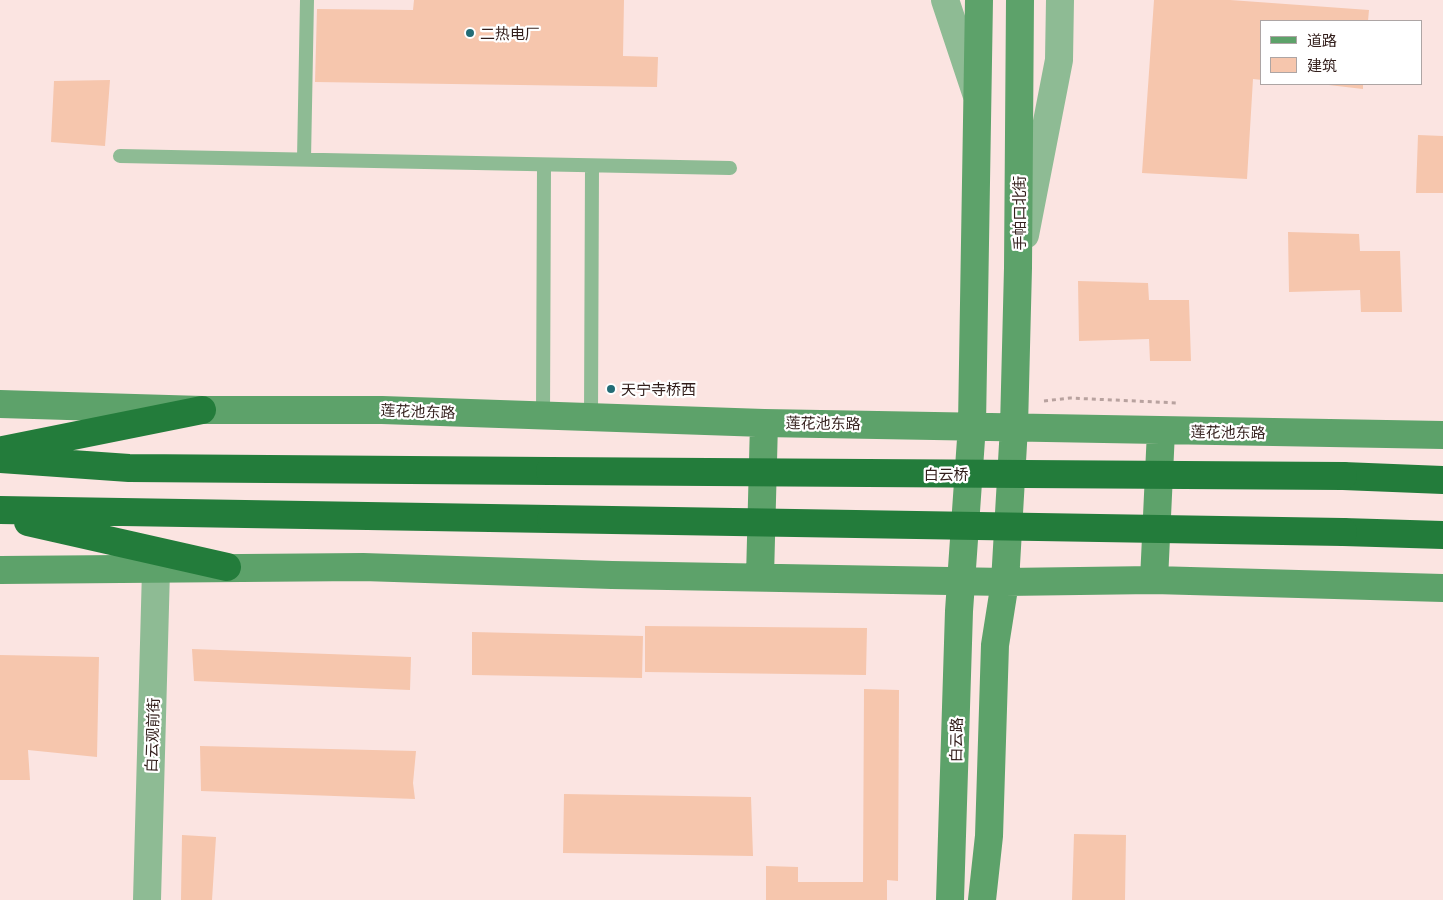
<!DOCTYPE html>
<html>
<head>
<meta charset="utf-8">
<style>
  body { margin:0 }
  #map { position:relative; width:1443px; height:900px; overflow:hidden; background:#fbe4e1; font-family:Georgia,"Noto Sans SC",serif }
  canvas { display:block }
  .legend { position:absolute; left:1260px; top:20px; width:162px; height:65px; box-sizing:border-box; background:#fff; border:1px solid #ada5a4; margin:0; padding:6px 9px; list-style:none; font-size:15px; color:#321e1b }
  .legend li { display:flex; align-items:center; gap:10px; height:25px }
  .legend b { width:25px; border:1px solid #ada5a4 }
</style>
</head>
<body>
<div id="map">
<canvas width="1443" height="900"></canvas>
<ul class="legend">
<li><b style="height:6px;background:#5da26a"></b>道路</li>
<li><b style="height:14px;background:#f6c6ad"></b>建筑</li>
</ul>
</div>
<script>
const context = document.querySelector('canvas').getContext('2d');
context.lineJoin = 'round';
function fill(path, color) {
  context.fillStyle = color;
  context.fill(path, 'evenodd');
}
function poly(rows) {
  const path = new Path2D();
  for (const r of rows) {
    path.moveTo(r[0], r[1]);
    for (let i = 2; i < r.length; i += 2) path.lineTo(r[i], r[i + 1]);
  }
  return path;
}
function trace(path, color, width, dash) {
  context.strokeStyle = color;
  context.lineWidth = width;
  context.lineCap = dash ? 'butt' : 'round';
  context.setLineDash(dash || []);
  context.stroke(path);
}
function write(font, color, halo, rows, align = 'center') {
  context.font = font + ' Georgia,"Noto Sans SC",serif';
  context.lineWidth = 4.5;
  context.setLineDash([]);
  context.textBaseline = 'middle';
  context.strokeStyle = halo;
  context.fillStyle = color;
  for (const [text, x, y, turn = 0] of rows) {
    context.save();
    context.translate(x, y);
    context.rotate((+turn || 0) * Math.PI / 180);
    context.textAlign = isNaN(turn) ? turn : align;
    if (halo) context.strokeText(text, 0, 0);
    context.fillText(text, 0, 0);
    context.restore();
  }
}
const building = poly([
  [414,0,624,0,623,56,658,57,657,87,315,82,317,9,413,10],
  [1154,0,1230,0,1369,10,1368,21,1262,21,1262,80,1253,79,1247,179,1142,173],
  [110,80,105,146,51,142,54,81],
  [1320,84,1363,84,1363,89],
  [1418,135,1443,136,1443,193,1416,193],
  [1288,232,1359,234,1360,251,1400,251,1402,312,1361,312,1360,290,1289,292],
  [1078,281,1148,283,1149,300,1189,300,1191,361,1150,361,1149,339,1079,341],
  [645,626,867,628,866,675,645,672],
  [472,632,643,636,642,678,472,675],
  [192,649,411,657,410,690,194,681],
  [0,655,99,657,97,757,28,750,30,780,0,780],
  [864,689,899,690,898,881,887,880,887,900,766,900,766,866,798,867,798,882,863,882],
  [200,746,416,751,413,783,415,799,201,791],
  [564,794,751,797,753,856,563,853],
  [1074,834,1126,835,1125,900,1072,900],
  [182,835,216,837,212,900,181,900]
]);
const path = poly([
  [1044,401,1070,398,1178,403]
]);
const lane = poly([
  [120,156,730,168],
  [304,159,307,0],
  [543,415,544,165],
  [591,416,592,166]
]);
const street = poly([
  [945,0,976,93],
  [1025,235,1059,60,1060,0],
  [147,900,156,570]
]);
const secondary = poly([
  [0,404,202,410,382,410,764,423,1443,435],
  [0,570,363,567,612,575,1005,582,1154,580,1443,588],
  [760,577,764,423],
  [1154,580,1161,431],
  [950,900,959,611,972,425,979,0],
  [982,900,989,836,995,645,1005,582,1014,427,1018,268,1020,0]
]);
const highway = poly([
  [3,450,202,410],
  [0,459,129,468,550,471],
  [1343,476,1443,480],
  [0,510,551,519],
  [28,522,227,567],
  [1343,532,1443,535]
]);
const highwayBridge = poly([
  [550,471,1343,476],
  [551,519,1343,532]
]);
const markers = [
  [470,33,5,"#236c76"],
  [611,389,5,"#236c76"]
];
const poiNames = [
  ["二热电厂",480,33],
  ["天宁寺桥西",621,389]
];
const streetNames = [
  ["手帕口北街",1019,213,-90],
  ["莲花池东路",418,411,2],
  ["莲花池东路",823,423,1],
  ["莲花池东路",1228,432,1],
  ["白云桥",946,474],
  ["白云观前街",152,735,-88],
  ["白云路",956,740,-89]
];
fill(building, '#f6c6ad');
trace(path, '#b8a29f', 3, [4, 4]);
trace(lane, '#8ebb94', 14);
trace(street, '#8ebb94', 28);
trace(secondary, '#5da26a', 28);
trace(highway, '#237c3b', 28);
trace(highwayBridge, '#237c3b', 28);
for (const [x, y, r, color] of markers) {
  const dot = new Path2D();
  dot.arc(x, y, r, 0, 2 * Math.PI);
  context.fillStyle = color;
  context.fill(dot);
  trace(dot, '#fff', 2);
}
write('15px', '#321e1b', '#fff', poiNames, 'left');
write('15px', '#321e1b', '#fff', streetNames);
</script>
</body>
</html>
